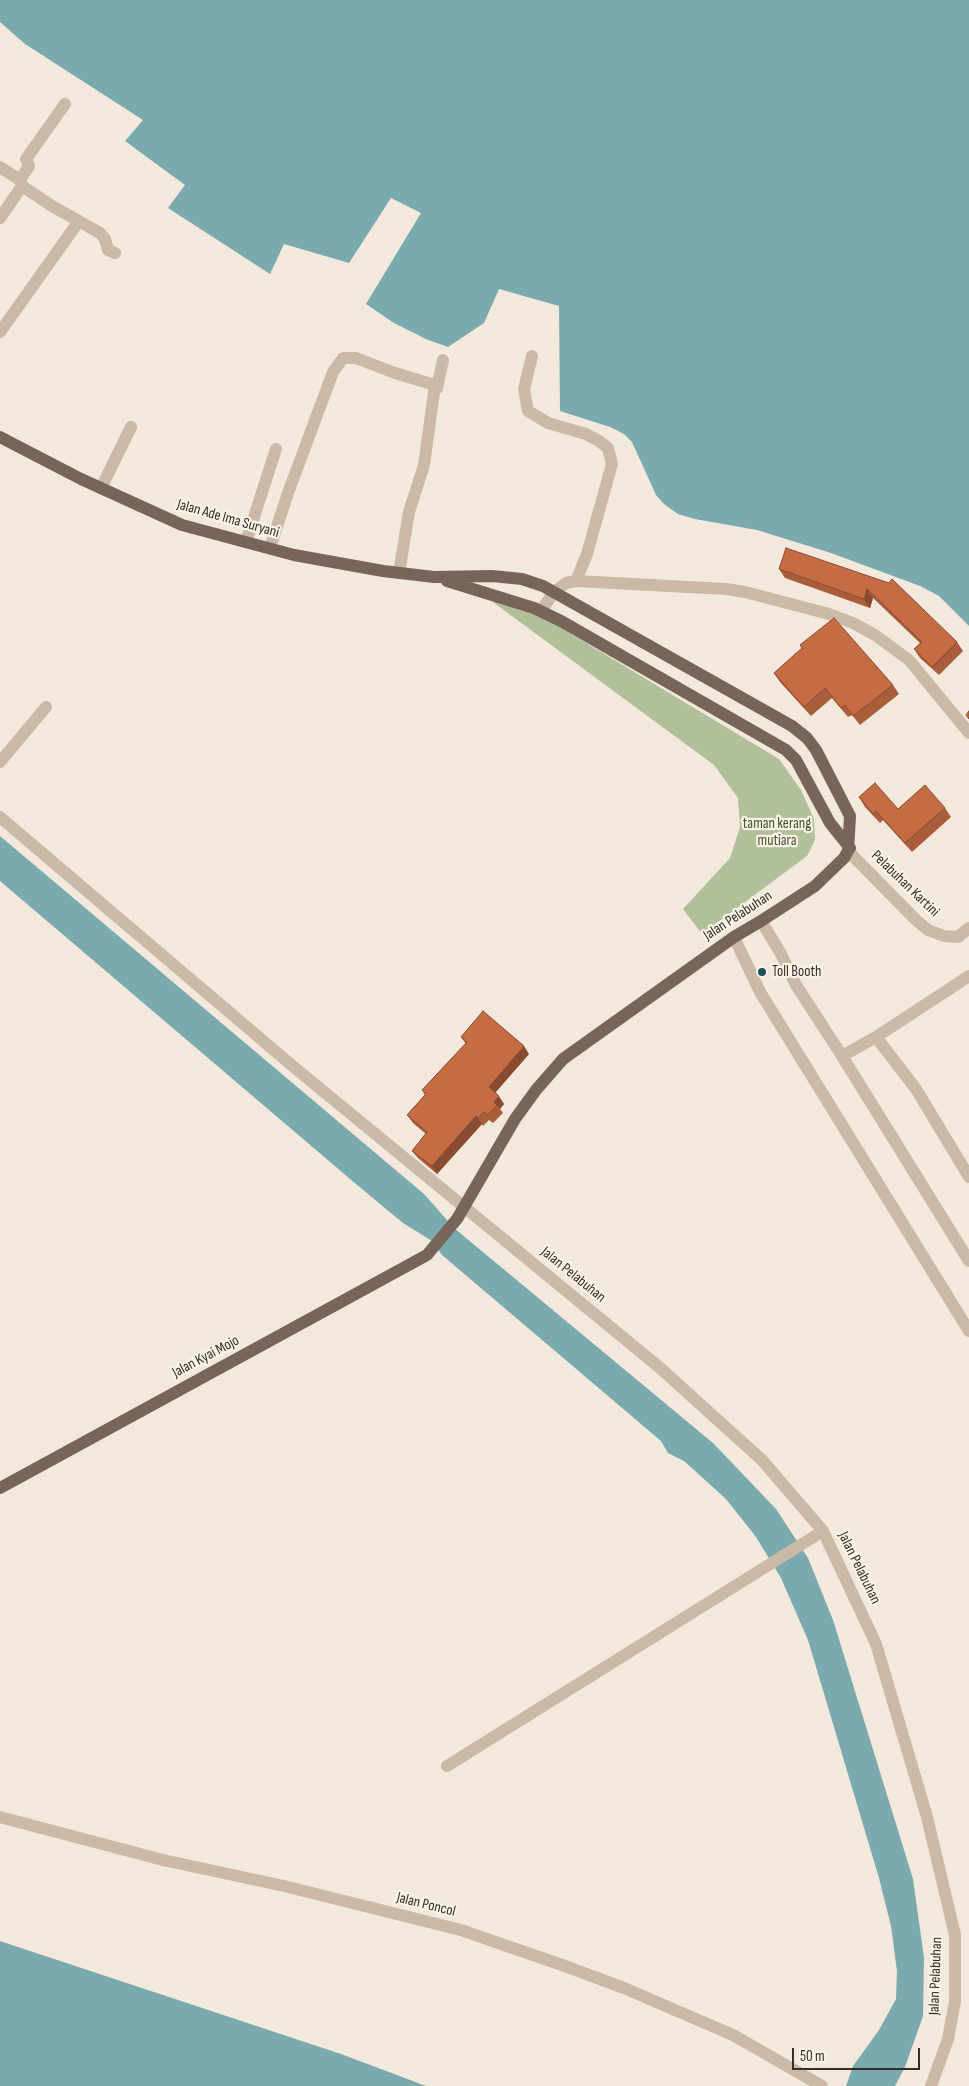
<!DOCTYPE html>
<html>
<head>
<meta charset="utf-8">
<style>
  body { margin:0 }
  #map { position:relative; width:969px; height:2086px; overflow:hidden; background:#f2e8db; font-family:"Sofia Sans Condensed",sans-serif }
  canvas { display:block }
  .scale { position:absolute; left:792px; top:2048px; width:128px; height:22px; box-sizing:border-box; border:2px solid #362d27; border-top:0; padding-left:6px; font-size:15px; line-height:18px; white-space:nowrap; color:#362d27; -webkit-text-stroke:4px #f9f2e7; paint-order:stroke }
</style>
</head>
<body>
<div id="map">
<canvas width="969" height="2086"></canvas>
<div class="scale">50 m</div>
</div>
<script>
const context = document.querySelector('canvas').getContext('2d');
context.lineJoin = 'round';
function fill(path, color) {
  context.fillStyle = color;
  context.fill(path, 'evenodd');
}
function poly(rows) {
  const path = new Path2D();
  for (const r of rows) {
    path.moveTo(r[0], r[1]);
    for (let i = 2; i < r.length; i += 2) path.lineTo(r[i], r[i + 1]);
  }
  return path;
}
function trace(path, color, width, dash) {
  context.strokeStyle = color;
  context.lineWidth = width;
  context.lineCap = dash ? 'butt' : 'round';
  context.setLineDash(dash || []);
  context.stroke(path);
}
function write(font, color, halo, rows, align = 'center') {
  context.font = font + ' "Sofia Sans Condensed",sans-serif';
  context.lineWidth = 4.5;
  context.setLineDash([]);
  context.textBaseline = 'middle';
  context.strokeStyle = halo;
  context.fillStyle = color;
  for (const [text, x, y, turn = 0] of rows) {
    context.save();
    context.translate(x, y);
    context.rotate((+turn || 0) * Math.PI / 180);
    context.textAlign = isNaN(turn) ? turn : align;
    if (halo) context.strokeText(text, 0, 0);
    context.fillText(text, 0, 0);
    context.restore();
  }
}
const green = poly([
  [486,597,538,614,779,759,801,790,814,819,815,840,807,856,702,934,683,909,730,858,740,827,738,798,714,765]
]);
const water = poly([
  [0,0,969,0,969,626,939,596,920,586,831,553,757,530,695,519,678,514,664,504,656,495,632,442,624,434,610,427,560,411,559,306,499,289,484,323,448,347,426,339,394,323,366,304,421,213,391,198,349,263,284,244,270,274,168,208,185,185,125,141,143,120,25,44,0,22],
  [0,836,424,1194,454,1228,713,1443,776,1509,808,1558,833,1620,913,1879,924,1958,923,2016,905,2067,895,2086,846,2086,853,2066,879,2030,896,1999,897,1971,891,1926,879,1878,808,1640,781,1578,756,1537,726,1499,684,1461,668,1453,661,1441,442,1255,432,1241,403,1223,356,1184,0,881],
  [0,1941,341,2054,426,2086,0,2086]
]);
const minor = poly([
  [0,167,20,180,22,186,52,206,100,233,105,239,108,250,115,253],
  [20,180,29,166,26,159,65,104],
  [0,218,22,186],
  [0,332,79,221],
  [532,356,524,389,528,411,548,423,586,434,599,441,608,448,612,464,587,554,576,581,566,583,554,592,541,611],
  [435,388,437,388,443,360],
  [101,488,131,427],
  [246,542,276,449],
  [270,548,288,493,333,372,343,358,356,358,395,373,435,385,424,465,409,512,399,573],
  [576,581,726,589,745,592,829,614,853,623,875,635,909,660,969,733],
  [0,762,46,707],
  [0,817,295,1068,659,1367,762,1460,823,1531,876,1644,927,1817,955,1935,955,2001,948,2039,931,2086],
  [848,851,916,920,928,930,944,936,958,937,969,928],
  [761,921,780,952,796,985,842,1056,876,1037,916,1089,969,1177],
  [734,937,760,992,969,1331],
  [876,1037,969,976],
  [842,1056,969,1261],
  [447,1766,823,1531],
  [0,1817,163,1860,284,1886,461,1930,562,1965,624,1988,733,2035,822,2086]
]);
const major = poly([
  [0,437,81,479,182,525,294,555,383,571,434,577,492,576,522,579,543,586,792,726,807,738,816,750,850,816,848,851,844,858,815,886,761,921,734,937,563,1059,536,1090,515,1119,457,1219,427,1255,0,1488],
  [447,581,534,608,561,621,786,750,796,760,830,823,850,848]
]);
const wall = poly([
  [779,569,889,583,957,642,963,651,939,675,920,658,914,649,920,643,873,598,870,608,785,578],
  [774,673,893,685,899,694,860,725,852,715,848,717,832,698,811,716,780,682],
  [859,797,898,809,945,808,951,817,912,852,883,820,880,823,865,807],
  [461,1037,529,1054,495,1093,504,1104,500,1109,503,1113,493,1123,489,1120,483,1126,482,1124,437,1174,418,1158,412,1151,426,1134,413,1123,407,1115,425,1095,422,1090,466,1044]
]);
const shadedWall = poly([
  [867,589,873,598,870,608,864,599],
  [524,1046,529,1054,494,1094,489,1087],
  [499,1096,504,1104,500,1109,494,1102],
  [476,1116,482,1124,437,1174,432,1166]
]);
const building = poly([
  [786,548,889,583,892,579,957,642,932,667,914,649,922,642,867,589,864,599,779,569,786,548],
  [834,618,893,685,853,716,845,705,841,708,825,688,804,707,774,673,802,648,800,645,834,618],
  [969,711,969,719,966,715,969,711],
  [875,783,898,809,925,785,945,808,905,843,876,811,873,814,859,797,875,783],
  [483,1011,524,1046,489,1087,499,1096,494,1102,497,1105,488,1115,484,1112,478,1118,476,1116,432,1166,412,1151,427,1132,407,1115,426,1094,422,1090,467,1042,461,1037,483,1011]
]);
const markers = [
  [762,972,5,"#1d5057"]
];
const streetNames = [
  ["Jalan Ade Ima Suryani",228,519,16],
  ["Pelabuhan Kartini",905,884,44],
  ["Jalan Pelabuhan",738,916,-33],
  ["Jalan Pelabuhan",573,1275,39],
  ["Jalan Kyai Mojo",206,1357,-28],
  ["Jalan Pelabuhan",859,1568,64],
  ["Jalan Poncol",426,1905,14],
  ["Jalan Pelabuhan",936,1976,-88]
];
const parkNames = [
  ["taman kerang",777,824],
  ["mutiara",777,841]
];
const poiNames = [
  ["Toll Booth",772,972]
];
fill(green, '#b1c09b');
fill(water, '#7aa9ae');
trace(minor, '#cab9a7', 12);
trace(major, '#786559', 12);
fill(wall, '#a95d3b');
fill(shadedWall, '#8a4c30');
fill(building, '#c56c45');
trace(building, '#8a4c30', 1);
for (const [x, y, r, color] of markers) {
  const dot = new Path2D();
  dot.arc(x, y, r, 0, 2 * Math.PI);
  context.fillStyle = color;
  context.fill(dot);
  trace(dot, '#f9f2e7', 2);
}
write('15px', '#362d27', '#f9f2e7', streetNames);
write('15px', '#43542b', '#f9f2e7', parkNames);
write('15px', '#362d27', '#f9f2e7', poiNames, 'left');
</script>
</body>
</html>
